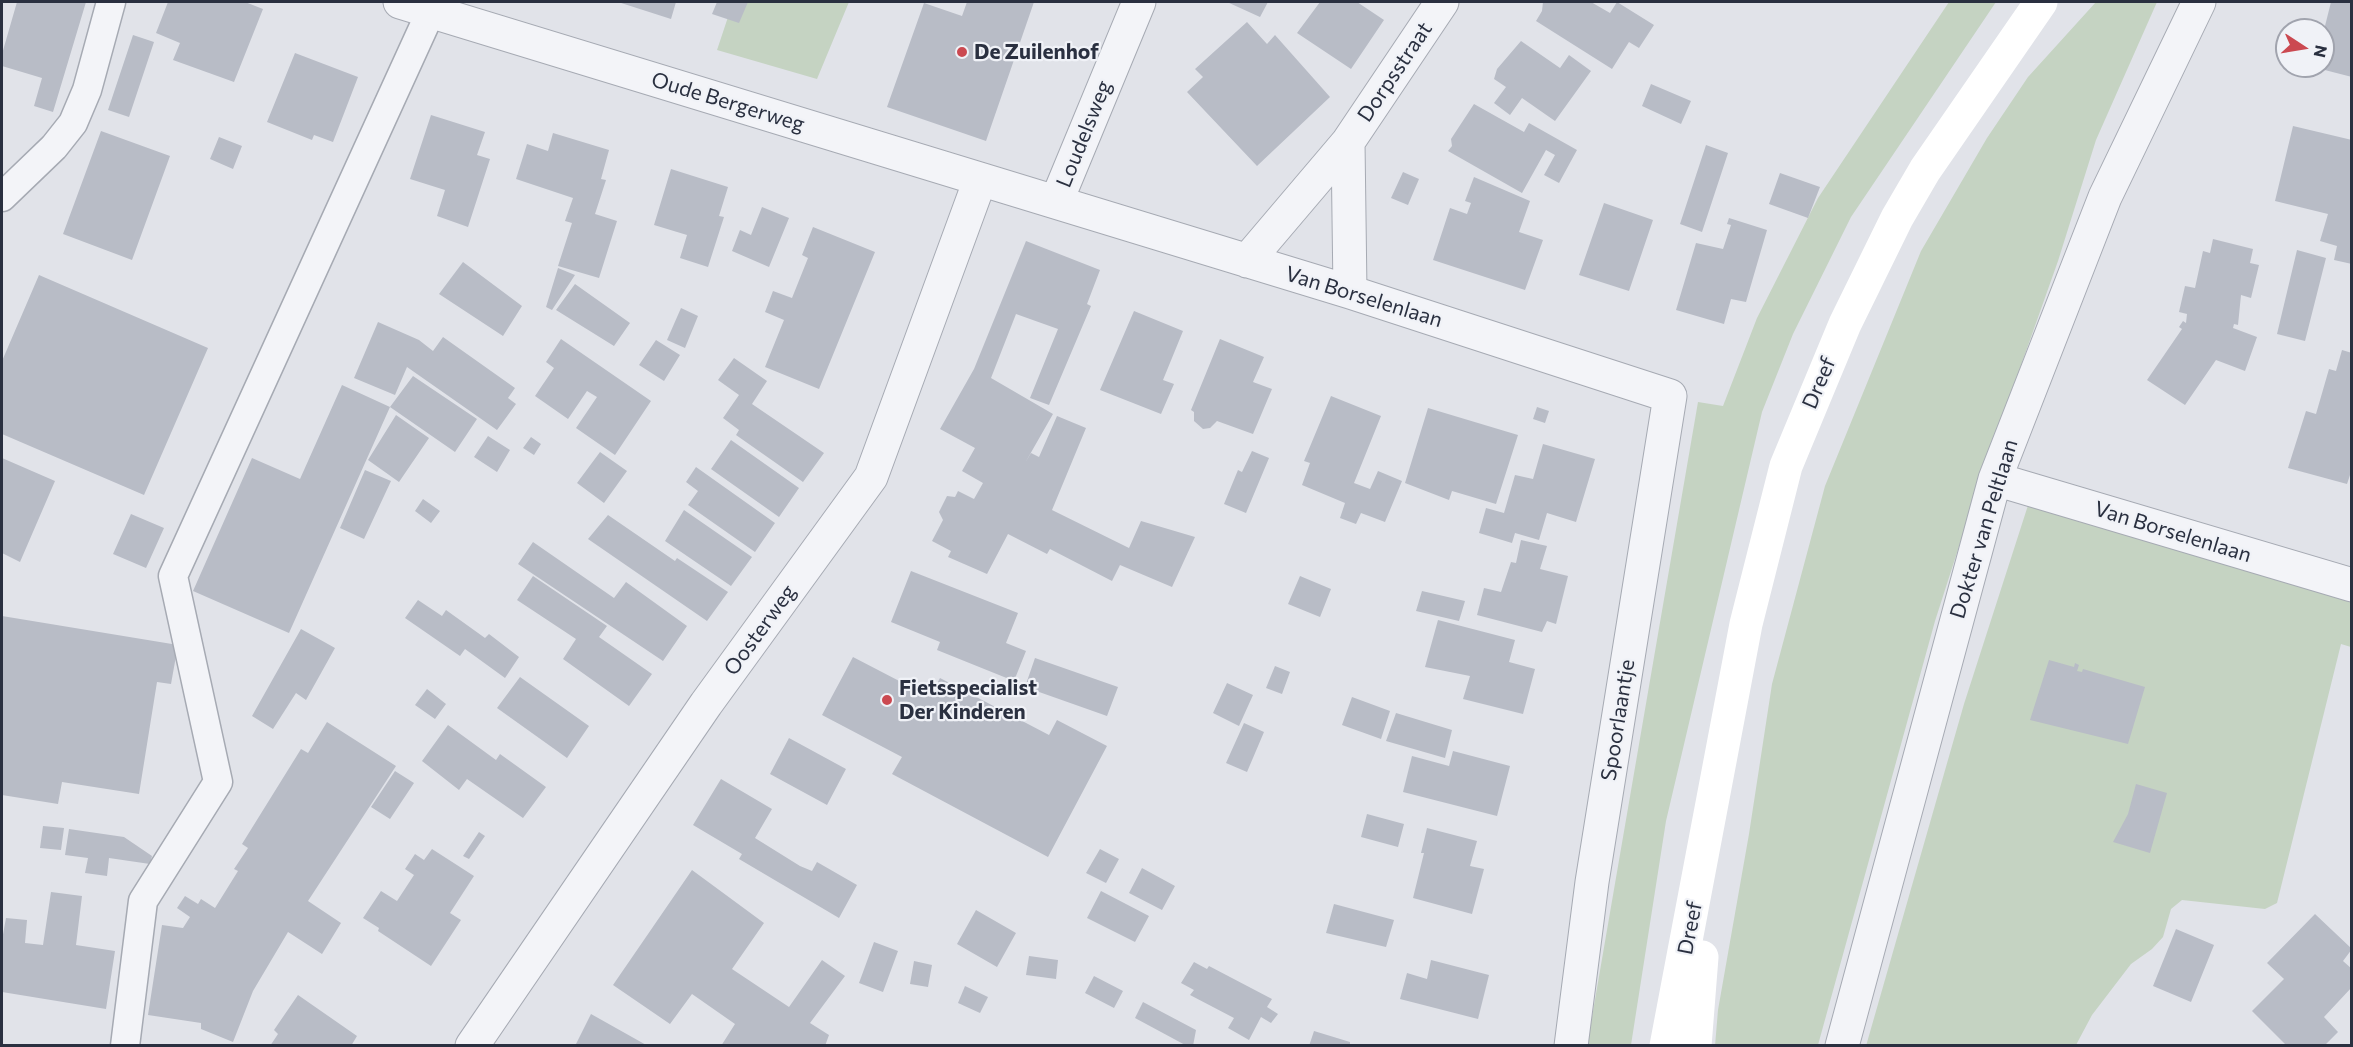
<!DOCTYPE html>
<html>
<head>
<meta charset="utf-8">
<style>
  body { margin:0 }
  #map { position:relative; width:2353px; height:1047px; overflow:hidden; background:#e1e3e9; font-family:Commissioner,sans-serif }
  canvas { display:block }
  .frame { position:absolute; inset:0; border:3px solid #2a3040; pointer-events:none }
  .north { position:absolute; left:2275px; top:18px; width:60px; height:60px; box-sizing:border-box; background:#f0f2f7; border:2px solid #a1a4ae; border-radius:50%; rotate:102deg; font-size:16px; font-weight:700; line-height:24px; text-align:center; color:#2a3040 }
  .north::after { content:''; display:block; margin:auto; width:21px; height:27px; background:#cb4951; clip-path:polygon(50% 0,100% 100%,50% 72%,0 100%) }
</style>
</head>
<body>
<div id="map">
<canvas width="2353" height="1047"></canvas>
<div class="frame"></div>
<div class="north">N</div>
</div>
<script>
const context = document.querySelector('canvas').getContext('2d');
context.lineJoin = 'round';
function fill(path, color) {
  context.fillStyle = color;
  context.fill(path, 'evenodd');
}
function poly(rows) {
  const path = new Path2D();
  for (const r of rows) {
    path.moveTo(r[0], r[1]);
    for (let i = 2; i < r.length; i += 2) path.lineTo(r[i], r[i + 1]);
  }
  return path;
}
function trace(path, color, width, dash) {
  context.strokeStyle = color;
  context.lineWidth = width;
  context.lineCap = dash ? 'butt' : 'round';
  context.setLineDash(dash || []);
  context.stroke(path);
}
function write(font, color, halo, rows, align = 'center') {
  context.font = font + ' Commissioner,sans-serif';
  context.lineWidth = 4.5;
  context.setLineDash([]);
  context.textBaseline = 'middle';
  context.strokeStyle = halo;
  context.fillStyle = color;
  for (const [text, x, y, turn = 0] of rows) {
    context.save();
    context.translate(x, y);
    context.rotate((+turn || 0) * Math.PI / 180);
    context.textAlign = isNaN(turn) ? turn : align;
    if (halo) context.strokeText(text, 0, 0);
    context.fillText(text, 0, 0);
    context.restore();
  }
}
const green = poly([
  [733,2,849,2,817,79,717,50],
  [1949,2,1996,2,1851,217,1793,334,1762,412,1666,821,1631,1045,1587,1046,1698,402,1723,406,1757,318,1818,198],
  [2096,2,2157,2,2096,140,2058,261,1981,478,1935,621,1818,1045,1715,1046,1718,1010,1749,834,1772,684,1825,486,1921,251,1987,138,2028,77],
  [2031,496,2351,594,2351,647,2341,644,2277,903,2265,909,2182,900,2171,909,2163,937,2152,949,2131,964,2092,1015,2076,1045,1866,1046,1964,704]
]);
const building = poly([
  [17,2,86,2,53,112,34,106,42,78,2,66,2,54],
  [168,2,245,2,263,9,234,82,173,60,180,43,156,33],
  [618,2,676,2,671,19],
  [717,2,748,2,739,23,712,14],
  [967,2,1034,2,986,141,887,107,924,3,962,16],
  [1227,2,1268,2,1260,17],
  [1320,2,1357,2,1384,20,1351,69,1297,33],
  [1543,2,1591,2,1610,13,1617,2,1654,25,1639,48,1629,42,1612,69,1536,21,1542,11],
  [2331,2,2352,2,2352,77,2313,67,2323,66,2323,34],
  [1247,22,1267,44,1275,35,1330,97,1257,166,1187,92,1203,77,1195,69],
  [133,35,154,42,129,117,108,110],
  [1521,41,1560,68,1569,55,1591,71,1555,121,1522,98,1510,115,1494,103,1506,87,1494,79,1497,69],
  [295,53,358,77,333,142,314,135,312,140,267,122],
  [1651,84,1691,101,1681,124,1642,106],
  [1474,104,1524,132,1529,123,1577,150,1559,183,1544,175,1555,155,1546,150,1522,193,1448,151,1452,146,1451,139],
  [431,115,485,132,477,155,490,159,468,227,437,216,445,190,410,179],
  [2293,126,2352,140,2352,264,2334,260,2337,246,2320,241,2328,214,2275,201],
  [101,131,170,156,132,260,63,234],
  [553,133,609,150,601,179,606,180,595,214,617,221,599,278,558,266,572,223,565,221,573,198,516,179,527,144,548,151],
  [219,137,242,146,233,169,210,159],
  [1706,145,1728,153,1702,232,1680,224],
  [671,169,728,187,719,216,724,217,708,267,680,258,687,235,654,225],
  [1403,172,1419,179,1408,205,1391,198],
  [1780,173,1820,187,1808,218,1769,204],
  [1474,177,1530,201,1519,232,1543,240,1525,290,1433,260,1450,208,1467,214,1471,203,1465,201],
  [1604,203,1653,220,1629,291,1579,275],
  [762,207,789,218,769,267,732,251,740,230,751,235],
  [1729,218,1767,230,1746,302,1731,299,1724,324,1676,310,1696,243,1723,249,1731,225,1727,224],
  [813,227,875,252,819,389,765,367,784,320,765,312,773,291,792,298,808,258,802,255],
  [2213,239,2253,249,2250,263,2259,265,2251,298,2241,295,2238,325,2234,324,2233,328,2257,337,2245,371,2216,360,2185,405,2147,380,2182,329,2179,327,2183,321,2186,323,2187,314,2179,312,2185,286,2195,288,2203,251,2210,253],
  [1026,241,1100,270,1087,304,1091,306,1049,405,1030,398,1058,329,1016,314,991,378,1053,414,1025,463,1031,453,1039,457,1057,416,1086,428,1052,510,1129,548,1141,521,1195,537,1172,587,1120,565,1112,581,1050,549,1047,554,1008,534,987,574,948,557,951,551,932,541,943,520,939,512,947,496,955,497,958,491,974,499,983,483,962,471,975,448,940,429,974,369],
  [2297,250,2326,258,2305,341,2277,334],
  [463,262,522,306,503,336,439,294],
  [558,268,575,275,552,310,546,307],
  [39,275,208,348,144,495,2,434,2,361],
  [575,284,630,323,614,346,556,310],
  [681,308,698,316,685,348,667,340],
  [1134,311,1183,331,1163,380,1174,384,1161,414,1100,390],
  [378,322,419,340,433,351,443,337,515,388,508,398,516,404,497,430,407,367,395,395,354,378],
  [561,339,651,401,615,455,576,428,597,397,587,391,568,419,535,396,554,368,546,362],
  [1220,339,1264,357,1253,382,1272,389,1253,434,1217,421,1210,428,1203,429,1194,421,1194,412,1191,410],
  [656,340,680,355,664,381,639,365],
  [2342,350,2352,353,2352,469,2347,484,2288,468,2306,411,2316,414,2329,369,2336,371],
  [734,358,767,381,752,404,824,453,803,482,736,435,739,430,723,418,739,395,718,380],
  [413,376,477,419,455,452,390,407],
  [342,385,390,407,289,633,193,591,252,458,300,479],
  [1331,396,1381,416,1354,483,1370,489,1378,471,1402,481,1385,522,1361,513,1356,524,1340,518,1345,503,1302,485,1310,463,1304,461],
  [1537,407,1549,411,1545,423,1533,419],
  [1428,408,1518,435,1496,504,1452,491,1449,500,1405,483],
  [396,415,429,438,399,482,368,460],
  [488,436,510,450,497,472,474,457],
  [531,437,541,444,534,455,523,448],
  [731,440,799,488,779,517,711,469],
  [1543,444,1595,459,1576,522,1547,513,1539,540,1515,533,1512,543,1479,533,1486,508,1504,513,1515,475,1533,479],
  [1252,451,1269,458,1246,513,1224,504,1238,470,1242,472],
  [600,452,627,471,604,503,577,483],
  [2,458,55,481,20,562,2,553],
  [696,467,775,523,755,552,688,505,698,491,686,482],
  [365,470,391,481,364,539,340,528],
  [423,499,440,511,431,523,415,511],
  [684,510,752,557,731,586,665,541],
  [131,514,164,528,146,568,113,554],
  [608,515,675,561,677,558,728,592,707,621,588,539],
  [1521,540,1547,546,1540,569,1568,576,1556,624,1547,621,1542,632,1477,615,1484,588,1501,592,1511,562,1516,563],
  [533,542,614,598,626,582,687,626,663,661,518,564],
  [911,571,1018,613,1006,643,1026,651,1014,681,937,650,940,642,891,622],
  [533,576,607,626,599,637,652,674,629,706,563,659,576,639,517,600],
  [1300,576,1331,589,1320,617,1288,604],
  [1422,591,1465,601,1459,621,1416,611],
  [418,600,442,616,446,610,485,638,489,634,519,657,505,678,465,649,460,656,405,618],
  [2,616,178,645,171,684,157,682,139,794,62,782,58,804,2,795],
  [1438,620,1515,640,1509,662,1535,669,1523,714,1463,699,1470,676,1425,667],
  [301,629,335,648,306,700,296,693,273,729,252,716],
  [853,657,930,697,940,678,1049,735,1057,720,1107,746,1048,857,892,774,902,757,822,715],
  [1035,658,1118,687,1107,716,1025,687],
  [2049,660,2074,667,2075,663,2079,665,2077,671,2082,672,2083,669,2145,687,2128,744,2030,720],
  [1275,666,1290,672,1282,694,1266,688],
  [520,677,589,726,567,758,497,708],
  [1227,683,1253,695,1239,726,1213,713],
  [427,689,446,704,435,719,415,705],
  [1352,697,1390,711,1381,739,1342,725],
  [1396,713,1452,730,1445,758,1386,741],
  [327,722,396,766,308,901,341,923,322,954,288,932,253,991,233,1042,201,1029,201,1023,148,1015,162,925,183,928,190,917,177,908,185,896,198,904,201,899,215,908,238,871,234,869,248,848,242,844,301,749,308,753],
  [1244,723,1264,732,1247,772,1226,763],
  [448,725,496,760,500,754,546,787,523,818,467,779,459,790,422,761],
  [789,738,846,769,827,805,770,774],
  [1453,751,1510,766,1497,816,1403,792,1412,756,1449,766],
  [395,771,414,783,390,819,371,807],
  [721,779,772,809,755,838,800,866,812,871,817,862,857,885,839,918,739,859,742,854,693,825],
  [2136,784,2167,793,2150,853,2113,842,2128,814],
  [1367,814,1404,824,1398,847,1361,837],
  [43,826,64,828,61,850,40,848],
  [1427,828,1477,841,1470,866,1484,869,1472,914,1413,898,1424,853,1421,853],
  [69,829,124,837,152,856,150,864,109,858,107,876,85,873,88,858,65,855],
  [479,832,485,836,469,859,463,856],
  [432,849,474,876,450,913,461,920,431,966,378,931,379,928,363,918,381,891,397,901,414,875,405,869,415,854,424,860],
  [1100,849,1119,859,1106,883,1086,873],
  [1142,868,1175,886,1162,910,1129,893],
  [692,870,764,923,732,969,789,1007,822,960,845,976,810,1023,829,1035,825,1046,721,1046,735,1024,692,994,670,1024,613,985],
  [1101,891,1149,916,1135,942,1087,918],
  [51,892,82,896,76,945,115,951,106,1009,2,992,2,940,6,918,27,920,25,943,43,945],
  [1334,904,1394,920,1386,947,1326,933],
  [976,910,1016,933,997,967,957,944],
  [2315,914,2352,949,2343,961,2352,969,2352,987,2324,1017,2338,1032,2324,1046,2287,1046,2252,1011,2284,979,2267,963],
  [2176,929,2214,945,2191,1002,2153,986],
  [874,942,898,951,883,992,859,983],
  [1029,956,1058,960,1056,979,1026,975],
  [1431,960,1489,975,1478,1019,1400,999,1407,973,1427,979],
  [914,961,932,965,928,987,910,984],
  [1194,962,1207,969,1209,966,1272,999,1267,1007,1278,1014,1271,1023,1261,1017,1249,1040,1228,1028,1234,1018,1190,995,1194,990,1181,983],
  [1094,976,1123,991,1114,1008,1085,993],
  [965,986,988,997,980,1013,958,1003],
  [298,995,357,1036,351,1046,270,1046,278,1034,274,1030],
  [1143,1002,1196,1030,1193,1046,1187,1046,1135,1018],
  [591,1014,648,1046,575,1046],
  [1314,1031,1350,1042,1350,1046,1309,1046]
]);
const service = poly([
  [2,197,54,147,73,123,87,90,111,2],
  [125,1046,143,901,218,782,173,576,431,11]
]);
const minor = poly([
  [400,2,1350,292,1670,396,1592,882,1571,1046],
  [1348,142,1350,292],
  [1057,200,1139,2],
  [1247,261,1348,142,1442,2],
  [1995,479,2352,585],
  [472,1046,706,704,871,477,980,180],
  [1842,1046,1995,479,2105,197,2199,2]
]);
const secondary = poly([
  [1666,1046,1746,624,1786,466,1845,324,1897,218,1925,170,2041,2],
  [1695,1046,1702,957]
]);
const markers = [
  [962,52,6,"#cb4951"],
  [887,700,6,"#cb4951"]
];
const poiNames = [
  ["De Zuilenhof",974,52],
  ["Fietsspecialist",899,688],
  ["Der Kinderen",899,712]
];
const streetNames = [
  ["Dorpsstraat",1395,72,-56],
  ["Oude Bergerweg",728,102,17],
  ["Loudelsweg",1084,134,-68],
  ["Van Borselenlaan",1364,297,17],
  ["Dreef",1819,383,-67],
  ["Dokter van Peltlaan",1984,529,-73],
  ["Van Borselenlaan",2173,532,17],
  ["Oosterweg",760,630,-54],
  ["Spoorlaantje",1618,720,-81],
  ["Dreef",1690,928,-79]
];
fill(green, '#c5d3c2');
fill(building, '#b8bcc6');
trace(service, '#a6aab3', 31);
trace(minor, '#a6aab3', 35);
trace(service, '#f3f4f8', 28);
trace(minor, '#f3f4f8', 33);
trace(secondary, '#fff', 33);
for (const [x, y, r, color] of markers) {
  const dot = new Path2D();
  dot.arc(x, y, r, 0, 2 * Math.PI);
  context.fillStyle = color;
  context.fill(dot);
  trace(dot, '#f0f2f7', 2);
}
write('bold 21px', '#2a3040', '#f0f2f7', poiNames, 'left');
write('21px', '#2a3040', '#f0f2f7', streetNames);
</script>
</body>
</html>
